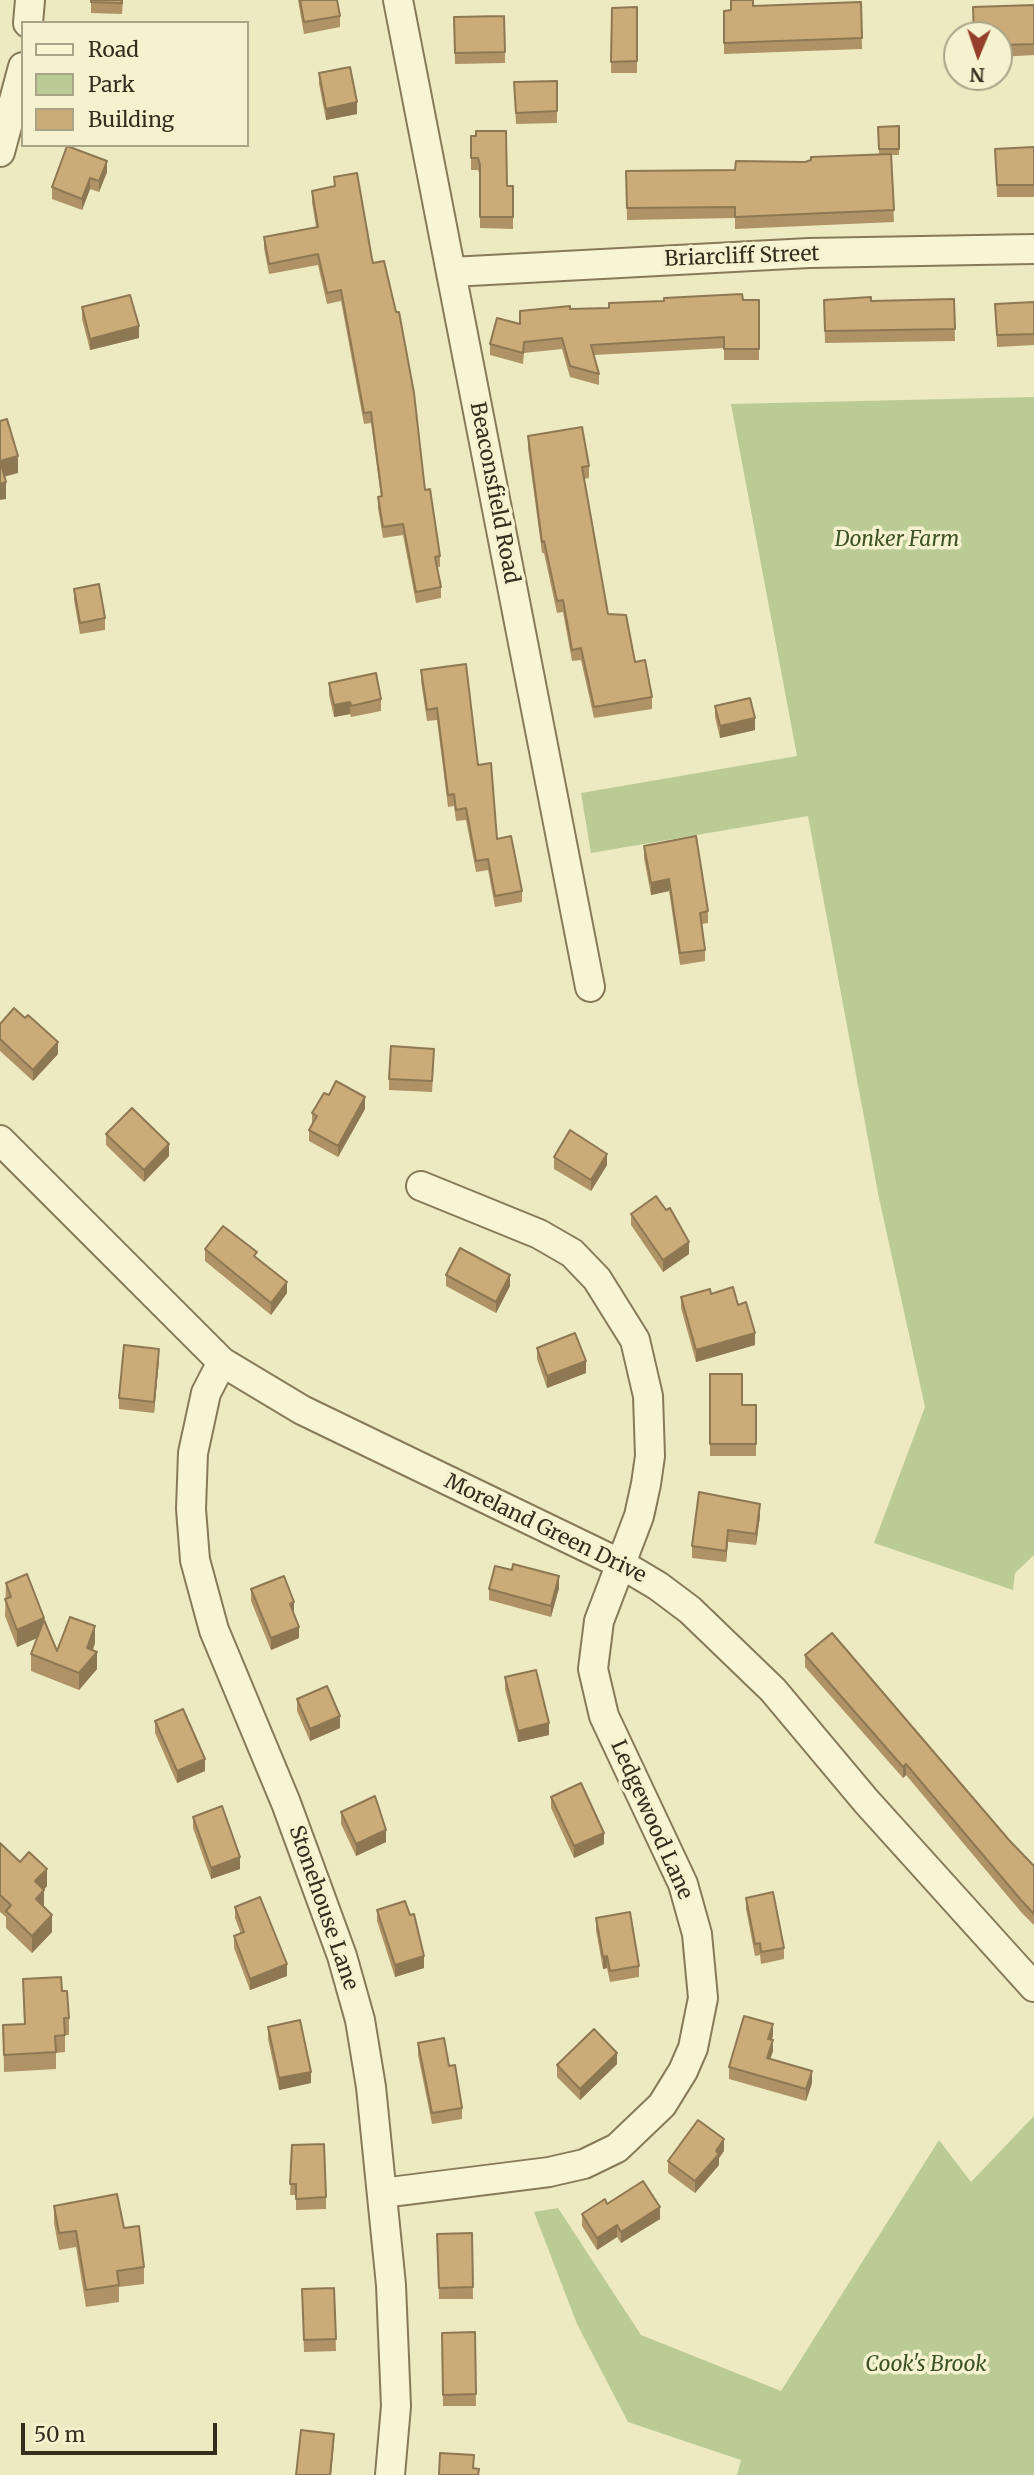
<!DOCTYPE html>
<html>
<head>
<meta charset="utf-8">
<style>
  body { margin:0 }
  #map { position:relative; width:1034px; height:2475px; overflow:hidden; background:#ede9c1; font-family:Merriweather,serif }
  canvas { display:block }
  .legend { position:absolute; left:21px; top:21px; width:228px; height:126px; box-sizing:border-box; background:#f5f2d0; border:2px solid #a9a488; margin:0; padding:9px 12px; list-style:none; font-size:21px; color:#362e1d }
  .legend li { display:flex; align-items:center; gap:14px; height:35px }
  .legend b { width:35px; border:2px solid #a9a488 }
  .north { position:absolute; left:943px; top:21px; width:70px; height:70px; box-sizing:border-box; background:#f5f2d0; border:2px solid #a9a488; border-radius:50%; rotate:182deg; font-size:19px; font-weight:700; line-height:28px; text-align:center; color:#362e1d }
  .north::after { content:''; display:block; margin:auto; width:24px; height:32px; background:#953e29; clip-path:polygon(50% 0,100% 100%,50% 72%,0 100%) }
  .scale { position:absolute; left:21px; top:2423px; width:196px; height:32px; box-sizing:border-box; border:4px solid #362e1d; border-top:0; padding-left:9px; font-size:21px; line-height:24px; white-space:nowrap; color:#362e1d; -webkit-text-stroke:5px #f5f2d0; paint-order:stroke }
</style>
</head>
<body>
<div id="map">
<canvas width="1034" height="2475"></canvas>
<ul class="legend">
<li><b style="height:9px;background:#f8f5d4"></b>Road</li>
<li><b style="height:19px;background:#bacb95"></b>Park</li>
<li><b style="height:19px;background:#cbab77"></b>Building</li>
</ul>
<div class="north">N</div>
<div class="scale">50 m</div>
</div>
<script>
const context = document.querySelector('canvas').getContext('2d');
context.lineJoin = 'round';
function fill(path, color) {
  context.fillStyle = color;
  context.fill(path, 'evenodd');
}
function poly(rows) {
  const path = new Path2D();
  for (const r of rows) {
    path.moveTo(r[0], r[1]);
    for (let i = 2; i < r.length; i += 2) path.lineTo(r[i], r[i + 1]);
  }
  return path;
}
function trace(path, color, width, dash) {
  context.strokeStyle = color;
  context.lineWidth = width;
  context.lineCap = dash ? 'butt' : 'round';
  context.setLineDash(dash || []);
  context.stroke(path);
}
function write(font, color, halo, rows, align = 'center') {
  context.font = font + ' Merriweather,serif';
  context.lineWidth = 7;
  context.setLineDash([]);
  context.textBaseline = 'middle';
  context.strokeStyle = halo;
  context.fillStyle = color;
  for (const [text, x, y, turn = 0] of rows) {
    context.save();
    context.translate(x, y);
    context.rotate((+turn || 0) * Math.PI / 180);
    context.textAlign = isNaN(turn) ? turn : align;
    if (halo) context.strokeText(text, 0, 0);
    context.fillText(text, 0, 0);
    context.restore();
  }
}
const green = poly([
  [1034,397,1034,1555,1015,1573,1013,1590,874,1543,925,1407,879,1198,808,816,591,853,581,793,797,756,731,404],
  [1034,2116,1034,2475,737,2475,741,2460,628,2422,577,2324,534,2212,558,2208,641,2335,781,2391,939,2140,971,2182]
]);
const minor = poly([
  [398,0,590,987],
  [28,23,30,0],
  [0,152,23,67],
  [451,272,809,253,1034,249],
  [0,1140,222,1362,302,1410,621,1564,658,1586,690,1610,773,1690,866,1801,1034,1987],
  [222,1362,206,1393,193,1453,191,1509,195,1560,214,1630,286,1803,342,1956,360,2020,371,2087,391,2285,396,2406,390,2475],
  [382,2193,549,2172,584,2164,617,2148,662,2105,683,2071,693,2048,703,1998,697,1934,683,1884,604,1716,593,1669,599,1621,639,1516,646,1484,650,1456,648,1396,635,1340,597,1279,572,1253,539,1234,421,1186]
]);
const wall = poly([
  [91,0,123,0,122,14,91,13],
  [298,0,337,0,340,16,340,27,304,34],
  [861,2,862,49,724,54,724,11,753,6],
  [1034,5,1034,55,999,57,999,35],
  [637,7,637,73,611,73,612,8],
  [454,17,505,52,505,63,455,64],
  [319,73,357,114,326,120,319,84],
  [557,81,557,123,516,124,514,82],
  [899,126,899,155,891,155,894,222,735,229,735,218,627,220,626,171,735,170,879,155,878,127],
  [471,136,507,186,513,186,513,229,480,228,480,176,478,170,471,170],
  [1034,147,1034,197,997,197,995,149],
  [107,172,99,192,90,189,82,210,52,199,52,187],
  [334,177,372,259,440,556,440,567,437,567,441,587,441,598,416,603,403,535,383,538,378,508,378,497,381,497,371,423,364,424,341,301,327,304,318,265,269,274,264,248,264,237,316,227,312,202,312,191,334,187],
  [954,299,955,341,825,343,824,300,871,301],
  [743,300,759,300,759,360,724,360,724,348,594,355,599,374,599,385,570,377,562,349,524,353,523,364,490,355,490,344,520,324,570,309,609,308],
  [1034,302,1034,345,997,347,995,304],
  [82,307,139,338,90,350,82,319],
  [528,436,589,466,589,478,584,479,608,614,635,662,652,697,652,709,594,718,581,660,572,661,563,612,557,613,544,553,542,553,528,448],
  [74,589,105,618,105,630,80,634,74,600],
  [421,670,478,765,497,839,522,891,522,902,495,907,488,870,476,872,466,820,456,821,454,806,448,807,437,720,427,721,421,681],
  [329,683,381,699,381,711,351,717,350,714,334,717,329,695],
  [715,706,755,730,720,738,715,717],
  [644,846,708,911,708,923,702,924,705,950,705,961,680,965,669,891,651,895,644,858],
  [25,1018,58,1054,33,1081,0,1051,0,1024],
  [434,1060,432,1092,389,1090,389,1079],
  [329,1095,365,1109,338,1157,309,1141,309,1130,312,1123,312,1113],
  [106,1134,169,1156,144,1182,106,1145],
  [554,1157,607,1165,591,1191,554,1169],
  [631,1214,689,1254,663,1272,631,1225],
  [205,1249,257,1259,287,1293,271,1315,205,1261],
  [446,1275,510,1286,496,1313,446,1286],
  [711,1294,738,1305,755,1345,696,1362,681,1308,681,1297],
  [537,1348,586,1373,547,1388,537,1359],
  [159,1360,154,1413,119,1409,119,1398],
  [710,1374,742,1405,756,1405,756,1456,710,1456],
  [760,1516,756,1545,728,1542,726,1562,692,1558,692,1546],
  [512,1570,559,1588,551,1617,489,1600,489,1589],
  [6,1583,44,1622,57,1651,95,1643,93,1650,97,1669,79,1690,31,1671,31,1654,38,1637,17,1647,5,1616],
  [251,1589,294,1614,299,1638,271,1650,251,1601],
  [805,1655,1009,1840,1034,1866,1034,1925,1021,1912,906,1775,903,1778,805,1667],
  [505,1677,549,1735,518,1742,505,1689],
  [297,1699,340,1728,310,1741,297,1711],
  [155,1721,205,1771,177,1783,155,1733],
  [551,1797,604,1844,574,1858,551,1808],
  [341,1812,386,1842,356,1856,341,1824],
  [193,1817,240,1869,211,1879,193,1828],
  [0,1843,47,1886,44,1890,44,1907,52,1932,32,1953,6,1928,6,1917,0,1912],
  [746,1898,784,1948,784,1959,761,1964,760,1955,755,1956,746,1909],
  [235,1907,287,1976,250,1990,234,1948,234,1936,241,1934,235,1918],
  [377,1910,424,1968,395,1977,377,1921],
  [596,1918,639,1966,639,1977,610,1982,607,1968,603,1969,596,1930],
  [23,1979,62,1991,69,2018,69,2035,65,2035,65,2052,56,2053,56,2069,4,2072,3,2025,24,2024],
  [268,2027,311,2083,279,2090,268,2039],
  [773,2035,772,2040,773,2051,770,2059,812,2083,806,2101,729,2079,729,2067],
  [418,2043,449,2066,462,2108,462,2119,432,2124,418,2055],
  [617,2064,580,2100,557,2077,557,2065],
  [292,2145,326,2197,326,2209,296,2210,296,2195,290,2195],
  [724,2151,719,2158,719,2165,695,2193,668,2173,668,2161],
  [54,2206,124,2228,144,2267,144,2284,119,2287,119,2302,86,2307,76,2247,59,2250,54,2223],
  [582,2214,660,2219,621,2243,617,2237,597,2250,582,2226],
  [472,2233,473,2299,439,2299,437,2234],
  [334,2288,336,2351,304,2352,302,2289],
  [475,2332,476,2406,443,2406,442,2333]
]);
const shadedWall = poly([
  [357,102,357,114,326,120,326,109],
  [107,161,107,172,99,192,99,181],
  [90,178,90,189,82,210,82,199],
  [139,326,139,338,90,350,90,339],
  [18,456,18,473,0,478,0,461],
  [6,482,6,499,0,500,0,484],
  [350,702,350,714,334,717,334,705],
  [755,718,755,730,720,738,720,726],
  [669,879,669,891,651,895,651,883],
  [58,1042,58,1054,33,1081,33,1070],
  [365,1097,365,1109,338,1157,338,1146],
  [169,1144,169,1156,144,1182,144,1170],
  [607,1154,607,1165,591,1191,591,1180],
  [689,1242,689,1254,663,1272,663,1260],
  [510,1275,510,1286,496,1313,496,1302],
  [287,1282,287,1293,271,1315,271,1303],
  [755,1333,755,1345,696,1362,696,1350],
  [159,1349,159,1360,154,1413,154,1402],
  [586,1361,586,1373,547,1388,547,1376],
  [760,1504,760,1516,756,1545,756,1534],
  [728,1530,728,1542,726,1562,726,1551],
  [559,1576,559,1588,551,1617,551,1606],
  [294,1602,294,1614,290,1604],
  [44,1618,44,1635,17,1647,17,1630],
  [95,1626,95,1643,87,1663,97,1652,97,1669,79,1690,79,1673,87,1648],
  [299,1627,299,1638,271,1650,271,1638],
  [340,1716,340,1728,310,1741,310,1729],
  [549,1723,549,1735,518,1742,518,1731],
  [205,1759,205,1771,177,1783,177,1771],
  [906,1764,906,1775,903,1778,903,1767],
  [386,1830,386,1842,356,1856,356,1844],
  [604,1833,604,1844,574,1858,574,1846],
  [240,1857,240,1869,211,1879,211,1868],
  [47,1869,47,1886,35,1898,35,1881],
  [44,1890,44,1907,36,1899],
  [52,1915,52,1932,32,1953,32,1936],
  [424,1956,424,1968,395,1977,395,1965],
  [607,1956,607,1968,603,1969,603,1957],
  [287,1964,287,1976,250,1990,250,1979],
  [773,2024,773,2035,768,2050,768,2039],
  [773,2040,773,2051,767,2069,767,2058],
  [617,2053,617,2064,580,2100,580,2089],
  [812,2071,812,2083,806,2101,806,2089],
  [311,2072,311,2083,279,2090,279,2078],
  [724,2139,724,2151,719,2158,719,2165,695,2193,695,2181],
  [660,2207,660,2219,621,2243,621,2232],
  [617,2225,617,2237,597,2250,597,2238],
  [334,2434,334,2445,331,2475,330,2475]
]);
const building = poly([
  [91,0,122,0,122,3,91,2,91,0],
  [300,0,337,0,340,16,304,22,300,0],
  [731,0,753,0,753,6,861,2,862,38,724,43,724,11,731,10,731,0],
  [1034,5,1034,44,999,45,999,35,974,35,973,7,1034,5],
  [637,7,637,61,611,62,612,8,637,7],
  [504,16,505,52,455,53,454,17,504,16],
  [350,67,357,102,326,109,319,73,350,67],
  [557,81,557,111,516,113,514,82,557,81],
  [899,126,899,149,879,149,878,127,899,126],
  [476,131,506,131,507,186,513,186,513,217,480,217,480,165,478,158,471,158,471,136,476,136,476,131],
  [67,146,107,161,99,181,90,178,82,199,52,187,67,146],
  [1034,147,1034,185,997,185,995,149,1034,147],
  [891,154,894,210,735,217,735,207,627,208,626,171,735,170,736,161,805,162,811,160,811,157,891,154],
  [357,173,372,259,373,263,384,261,396,312,399,312,414,393,425,490,430,489,440,556,435,557,441,587,416,592,403,524,383,527,378,497,382,496,371,412,364,413,341,290,327,293,318,254,269,264,264,237,318,227,312,191,335,186,334,177,357,173],
  [742,294,743,300,759,300,759,349,724,349,724,337,591,345,599,374,570,366,562,338,524,342,523,353,490,344,497,318,520,324,520,311,570,306,570,309,609,308,609,303,664,301,664,298,742,294],
  [130,295,139,326,90,339,82,307,130,295],
  [871,297,871,301,954,299,955,329,825,331,824,300,871,297],
  [1034,302,1034,334,997,335,995,304,1034,302],
  [7,419,18,456,0,461,6,482,0,484,0,421,7,419],
  [582,427,589,466,582,467,608,614,626,615,635,662,645,660,652,697,594,707,581,648,572,650,563,600,557,601,544,541,542,542,528,436,582,427],
  [99,584,105,618,80,623,74,589,99,584],
  [466,664,478,765,491,763,497,839,511,836,522,891,495,896,488,859,476,861,466,808,456,810,454,794,448,795,437,708,427,710,421,670,466,664],
  [376,673,381,699,351,706,350,702,334,705,329,683,376,673],
  [750,698,755,718,720,726,715,706,750,698],
  [696,836,708,911,700,913,705,950,680,953,669,879,651,883,644,846,696,836],
  [14,1008,25,1018,28,1015,58,1042,33,1070,0,1039,0,1024,14,1008],
  [391,1046,434,1049,432,1081,389,1079,391,1046],
  [336,1081,365,1097,338,1146,309,1130,317,1116,312,1113,324,1093,329,1095,336,1081],
  [132,1108,169,1144,144,1170,106,1134,132,1108],
  [570,1130,607,1154,591,1180,554,1157,570,1130],
  [656,1196,666,1210,670,1208,689,1242,663,1260,631,1214,656,1196],
  [223,1226,257,1252,254,1256,287,1282,271,1303,205,1249,223,1226],
  [460,1248,510,1275,496,1302,446,1275,460,1248],
  [733,1287,738,1305,746,1302,755,1333,696,1350,681,1297,710,1289,711,1294,733,1287],
  [575,1333,586,1361,547,1376,537,1348,575,1333],
  [124,1345,159,1349,154,1402,119,1398,124,1345],
  [710,1374,742,1374,742,1405,756,1405,756,1444,710,1444,710,1374],
  [699,1492,760,1504,756,1534,728,1530,726,1551,692,1546,699,1492],
  [513,1564,559,1576,551,1606,489,1589,495,1566,512,1570,513,1564],
  [27,1574,44,1618,17,1630,5,1599,11,1597,6,1583,27,1574],
  [284,1576,294,1602,290,1604,299,1627,271,1638,251,1589,284,1576],
  [70,1617,95,1626,87,1648,97,1652,79,1673,31,1654,44,1620,57,1651,70,1617],
  [832,1633,1009,1840,1034,1866,1034,1914,1021,1900,906,1764,903,1767,805,1655,832,1633],
  [536,1670,549,1723,518,1731,505,1677,536,1670],
  [327,1686,340,1716,310,1729,297,1699,327,1686],
  [183,1709,205,1759,177,1771,155,1721,183,1709],
  [581,1783,604,1833,574,1846,551,1797,581,1783],
  [375,1796,386,1830,356,1844,341,1812,375,1796],
  [222,1806,240,1857,211,1868,193,1817,222,1806],
  [0,1843,20,1862,29,1852,47,1869,35,1881,44,1890,36,1899,52,1915,32,1936,6,1911,11,1905,0,1895,0,1843],
  [773,1892,784,1948,761,1952,760,1943,755,1944,746,1898,773,1892],
  [260,1897,287,1964,250,1979,234,1936,244,1932,235,1907,260,1897],
  [405,1901,410,1915,414,1914,424,1956,395,1965,377,1910,405,1901],
  [630,1912,639,1966,610,1971,607,1956,603,1957,596,1918,630,1912],
  [61,1977,62,1991,67,1991,69,2018,64,2018,65,2035,55,2036,56,2052,4,2055,3,2025,25,2024,23,1979,61,1977],
  [744,2016,773,2024,768,2039,773,2040,767,2058,812,2071,806,2089,729,2067,744,2016],
  [300,2020,311,2072,279,2078,268,2027,300,2020],
  [594,2029,617,2053,580,2089,557,2065,594,2029],
  [444,2038,449,2066,455,2065,462,2108,432,2113,418,2043,444,2038],
  [698,2120,724,2139,716,2151,719,2154,695,2181,668,2161,698,2120],
  [324,2144,326,2197,296,2199,296,2184,290,2184,292,2145,324,2144],
  [643,2181,660,2207,621,2232,617,2225,597,2238,582,2214,605,2199,607,2204,643,2181],
  [117,2194,124,2228,139,2226,144,2267,117,2271,119,2285,86,2290,76,2231,59,2233,54,2206,117,2194],
  [472,2233,473,2287,439,2288,437,2234,472,2233],
  [334,2288,336,2339,304,2340,302,2289,334,2288],
  [475,2332,476,2394,443,2395,442,2333,475,2332],
  [301,2430,334,2434,330,2475,296,2475,301,2430],
  [440,2453,474,2455,473,2468,479,2469,478,2475,439,2475,440,2453]
]);
const streetNames = [
  ["Briarcliff Street",742,257,-2],
  ["Beaconsfield Road",494,493,79],
  ["Moreland Green Drive",545,1529,26],
  ["Ledgewood Lane",651,1820,66],
  ["Stonehouse Lane",323,1908,71]
];
const parkNames = [
  ["Donker Farm",897,540],
  ["Cook's Brook",926,2365]
];
fill(green, '#bacb95');
trace(minor, '#877a59', 32);
trace(minor, '#f8f5d4', 28);
fill(wall, '#af9366');
fill(shadedWall, '#8e7853');
fill(building, '#cbab77');
trace(building, '#8e7853', 2);
write('21px', '#362e1d', '#f5f2d0', streetNames);
write('italic 21px', '#3d5324', '#f5f2d0', parkNames);
</script>
</body>
</html>
